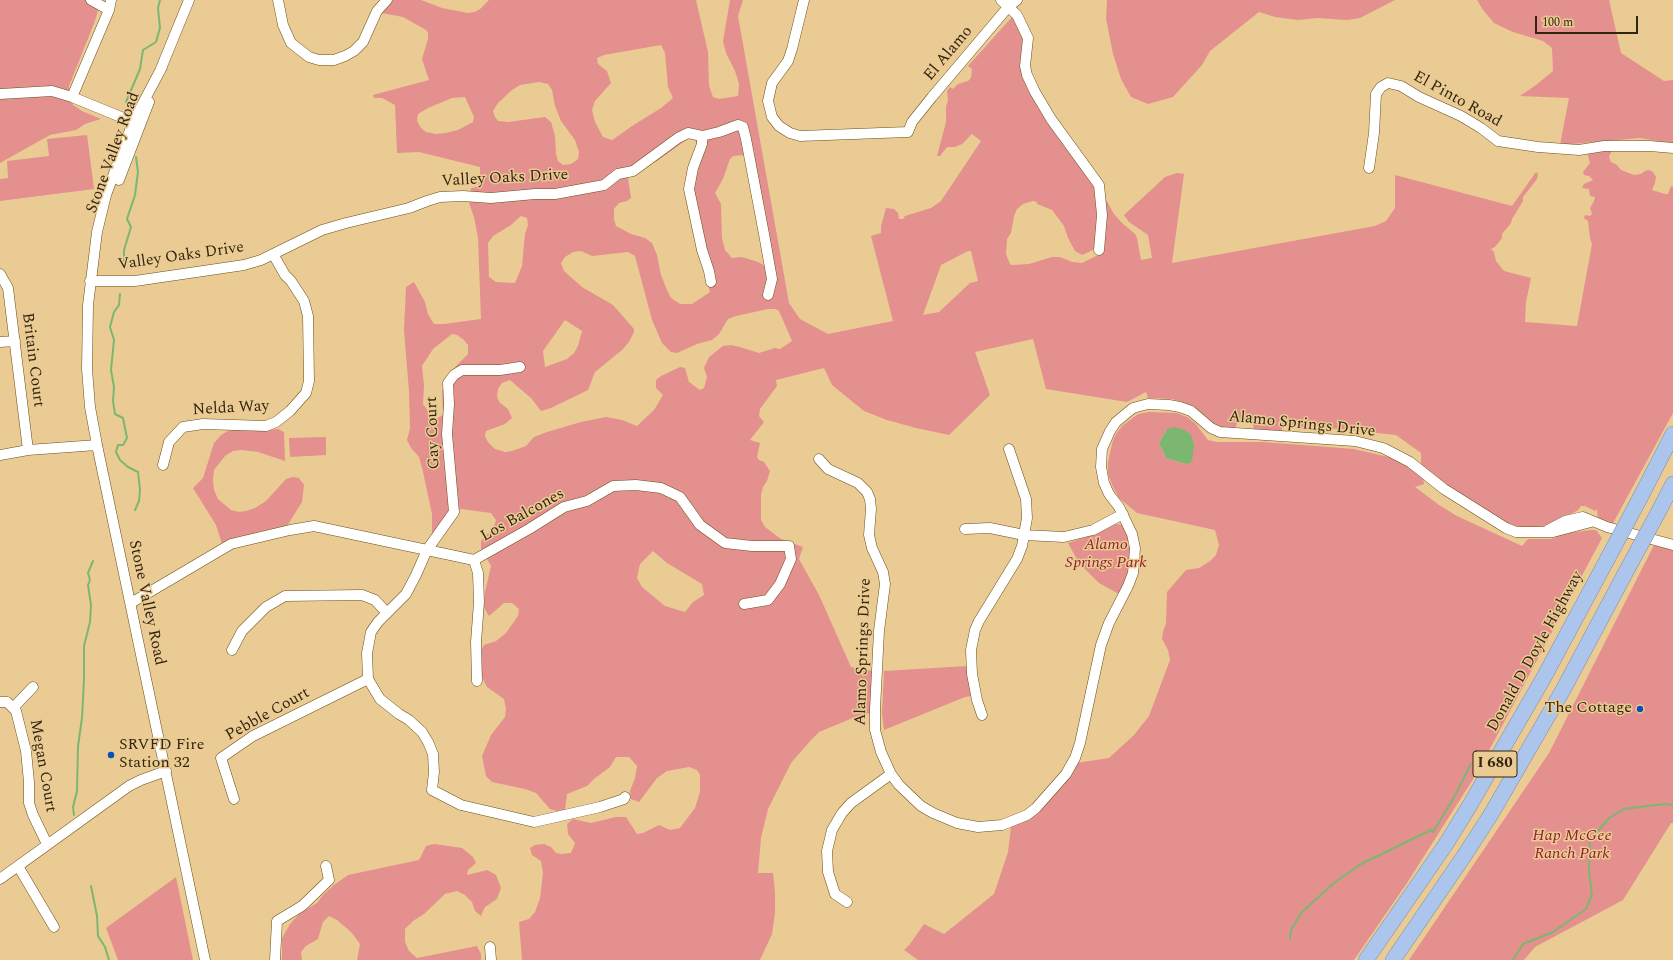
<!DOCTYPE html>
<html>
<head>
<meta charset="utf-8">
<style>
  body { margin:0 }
  #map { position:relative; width:1673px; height:960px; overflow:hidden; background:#ebcb94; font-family:Spectral,serif }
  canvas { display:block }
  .scale { position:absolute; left:1535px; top:16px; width:103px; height:18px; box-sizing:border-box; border:2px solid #32250f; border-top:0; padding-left:5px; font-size:12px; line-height:14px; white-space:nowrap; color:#32250f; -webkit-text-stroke:3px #ebcb94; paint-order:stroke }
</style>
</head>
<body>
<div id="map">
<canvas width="1673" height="960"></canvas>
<div class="scale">100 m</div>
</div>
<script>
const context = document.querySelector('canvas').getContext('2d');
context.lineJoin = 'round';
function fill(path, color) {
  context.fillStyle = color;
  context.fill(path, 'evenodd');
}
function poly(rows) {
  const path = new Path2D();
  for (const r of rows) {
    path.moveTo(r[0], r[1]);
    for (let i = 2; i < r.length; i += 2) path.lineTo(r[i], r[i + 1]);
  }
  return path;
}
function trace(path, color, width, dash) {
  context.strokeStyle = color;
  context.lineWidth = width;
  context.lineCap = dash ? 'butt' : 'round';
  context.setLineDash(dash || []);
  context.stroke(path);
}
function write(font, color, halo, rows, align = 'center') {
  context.font = font + ' Spectral,serif';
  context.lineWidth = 3;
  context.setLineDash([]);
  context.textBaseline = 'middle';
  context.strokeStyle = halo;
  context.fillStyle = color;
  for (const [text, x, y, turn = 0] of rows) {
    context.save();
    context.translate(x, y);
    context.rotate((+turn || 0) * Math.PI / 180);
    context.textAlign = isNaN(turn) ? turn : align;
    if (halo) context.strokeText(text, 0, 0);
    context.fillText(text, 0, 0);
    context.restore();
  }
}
const green = poly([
  [0,0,101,0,95,21,69,86,73,105,82,111,101,119,85,124,76,130,50,135,0,163],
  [393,0,421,0,442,8,468,13,475,12,480,9,489,0,696,0,708,52,709,86,713,97,719,99,738,96,739,84,735,71,726,53,723,41,730,0,743,0,738,16,789,303,800,319,828,334,893,321,871,236,881,233,881,226,886,208,894,209,898,213,899,219,903,219,905,216,931,208,941,201,981,141,972,134,962,144,955,147,947,147,940,156,937,156,946,122,946,107,948,100,947,91,950,87,953,89,958,84,968,81,971,78,972,69,968,66,1012,17,1017,23,1024,42,1022,66,1095,184,1098,201,1097,247,1089,252,1082,255,1075,251,1068,238,1064,226,1052,210,1037,204,1037,202,1033,201,1023,204,1017,209,1014,216,1011,233,1007,239,1006,254,1010,264,1012,265,1029,264,1052,257,1060,257,1072,262,1082,263,1102,253,1105,245,1104,196,1114,214,1122,223,1135,234,1137,238,1141,260,1152,258,1148,235,1129,222,1124,215,1165,177,1177,173,1184,174,1172,263,1375,226,1386,221,1395,208,1395,175,1512,206,1536,172,1538,174,1537,179,1523,197,1523,201,1512,219,1511,223,1502,234,1502,238,1495,247,1491,249,1494,252,1496,261,1504,271,1531,278,1526,302,1525,322,1577,326,1592,244,1590,238,1588,221,1584,218,1585,215,1590,216,1592,214,1590,208,1594,201,1595,197,1590,196,1589,189,1582,188,1584,184,1593,180,1589,176,1584,175,1583,172,1590,163,1588,156,1588,153,1610,149,1611,152,1609,157,1611,162,1617,165,1621,170,1634,175,1641,174,1645,171,1649,170,1653,172,1656,177,1655,183,1652,190,1665,194,1668,194,1671,186,1673,187,1673,413,1612,525,1598,519,1597,509,1595,511,1585,506,1581,506,1578,510,1554,524,1530,528,1510,525,1455,491,1421,464,1421,453,1396,435,1319,427,1312,423,1304,427,1282,426,1282,431,1280,431,1254,430,1253,423,1237,423,1235,429,1216,428,1182,402,1172,399,1148,398,1146,392,1127,402,1046,389,1033,339,975,352,990,395,949,435,916,428,887,420,864,411,832,385,824,368,776,380,777,386,760,409,759,416,764,422,750,440,760,443,757,457,759,460,764,462,770,471,767,481,763,487,761,495,761,520,765,527,781,539,803,547,799,559,819,595,851,667,872,671,870,713,855,717,819,732,812,739,791,763,768,809,761,838,758,873,773,873,775,892,775,913,772,934,760,960,522,960,519,922,529,919,535,912,540,898,543,873,541,861,532,855,530,848,535,845,544,844,551,847,556,853,561,854,571,853,575,843,568,834,567,824,573,819,591,823,616,817,626,817,637,834,643,833,659,825,670,830,680,828,695,808,700,792,700,775,697,770,689,767,667,771,657,778,639,802,631,799,630,791,635,778,637,766,629,757,616,757,610,767,594,779,587,786,567,794,565,810,557,811,550,809,536,793,525,789,492,782,486,776,482,756,491,735,505,717,506,709,504,699,487,687,482,677,480,665,481,651,484,645,496,641,506,633,518,616,519,609,512,603,504,603,489,616,484,608,485,592,491,566,481,548,481,541,494,527,496,520,491,513,461,509,446,517,441,527,432,534,432,514,423,472,419,457,411,448,407,440,410,428,409,392,404,330,406,287,414,282,425,302,428,314,434,324,444,324,481,319,478,238,474,217,469,203,471,188,477,187,480,180,480,167,419,152,397,153,395,105,382,98,374,98,373,95,429,80,422,59,428,39,428,33,426,30,403,17,382,13],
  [661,45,665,53,668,87,673,98,661,108,632,126,618,136,612,140,603,137,595,122,592,110,595,101,611,83,607,71,598,64,597,58,604,55],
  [539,82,548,84,552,90,555,106,561,121,575,140,579,152,578,159,571,164,563,165,558,161,556,154,555,136,551,122,545,117,508,122,498,121,495,117,493,111,498,103,512,90,520,85],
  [465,97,474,117,473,122,458,130,445,133,436,134,426,132,421,128,417,121,418,114,428,108,452,98],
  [689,138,695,139,697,145,687,171,684,190,710,292,692,304,680,304,671,298,667,290,661,275,657,255,652,243,645,238,631,234,616,226,614,219,614,209,619,203,627,201,631,198,628,178,657,161],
  [744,155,773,294,767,267,758,262,742,257,732,258,725,250,722,238,721,204,715,193,723,179,730,159,733,156],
  [521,216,527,218,528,225,525,234,522,266,515,283,496,282,489,277,488,243,493,236,511,225],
  [581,251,592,256,628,252,635,256,652,320,662,343,671,352,677,353,697,344,712,340,719,334,728,319,736,316,768,309,776,309,779,311,792,341,780,349,775,348,759,353,740,347,731,345,723,346,709,357,704,368,707,377,704,388,700,390,689,382,685,368,680,367,661,376,656,380,656,388,663,395,654,410,637,426,622,420,606,417,581,422,547,432,534,437,526,446,512,451,505,452,495,449,488,442,485,436,486,431,505,424,512,418,508,409,500,403,497,397,498,389,502,383,510,380,532,399,541,411,551,408,588,390,595,372,622,350,629,342,634,332,634,329,613,305,582,287,564,271,561,263,565,257,573,252],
  [968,251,971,251,978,281,970,283,939,312,923,315,941,265],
  [565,320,582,331,578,346,574,353,567,359,545,367,543,351],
  [452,334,457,335,464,340,468,345,468,354,456,366,445,384,442,391,443,415,434,420,423,404,424,385,422,366,433,349],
  [653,551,667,563,702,584,704,595,693,602,685,612,665,606,642,587,637,578,640,564],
  [1107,0,1395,0,1360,18,1347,20,1317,18,1298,20,1275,17,1259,12,1210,51,1202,65,1173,97,1148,104,1131,97,1121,79,1113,54,1106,19],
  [1477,0,1609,0,1621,53,1664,81,1673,80,1673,144,1640,138,1560,145,1569,98,1520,96,1536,85,1553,71,1552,48,1543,41,1513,32,1494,23,1483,10],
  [87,135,94,189,0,201,0,179,8,178,7,161,49,156,47,139],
  [1149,412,1177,413,1187,417,1195,423,1208,440,1216,442,1263,442,1354,449,1397,459,1423,477,1424,484,1415,487,1439,505,1457,516,1522,546,1528,539,1551,539,1556,537,1560,534,1591,530,1596,530,1602,538,1477,773,1407,883,1354,960,918,960,904,950,910,944,924,924,944,934,994,894,1008,852,1011,827,1025,820,1076,763,1109,758,1134,735,1149,716,1170,660,1168,650,1162,639,1163,632,1166,623,1167,592,1186,570,1199,568,1210,561,1216,555,1219,545,1215,530,1137,513,1119,498,1112,485,1108,474,1108,462,1113,440,1116,434,1122,426,1138,414],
  [1167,429,1186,464,1166,458,1159,443],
  [278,429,284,432,285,461,258,452,241,450,233,451,225,456,214,470,213,480,214,490,218,499,231,510,239,512,246,511,255,508,266,501,286,479,293,477,299,478,304,485,302,502,287,526,258,532,222,544,216,525,193,488,203,478,214,443,221,435,228,431,237,430,267,430],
  [326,437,326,455,290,457,289,438],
  [1116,524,1123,525,1127,529,1130,549,1129,567,1125,581,1119,594,1099,583,1079,563,1068,543,1096,534],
  [1654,545,1673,550,1673,823,1671,823,1623,900,1535,947,1524,960,1409,960,1549,753],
  [967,666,972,696,965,697,884,730,882,713,884,671],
  [434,844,462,848,473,857,476,863,468,870,467,875,487,870,496,875,501,888,497,899,485,907,481,916,475,911,472,902,465,895,457,891,445,894,424,914,413,921,405,929,405,942,409,951,417,958,477,946,481,954,481,960,357,960,360,944,352,933,337,920,329,916,323,922,318,939,306,946,301,952,302,960,282,960,282,938,290,924,300,913,317,903,322,896,334,885,348,875,419,860,426,846],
  [176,877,193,960,118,960,106,928]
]);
const water = poly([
  [1174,427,1185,430,1191,435,1194,445,1192,462,1186,464,1166,458,1159,443,1167,429]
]);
const stream = poly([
  [126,102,140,69,143,50,156,42,160,28,158,8,160,0],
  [124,268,124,250,131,227,127,219,135,195,138,172,136,157],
  [120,294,119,305,114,312,110,327,114,340,111,370,114,387,113,401,115,414,123,418,127,438,123,445,118,445,116,452,120,460,128,467,138,472,140,490,139,501,135,510],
  [74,815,73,807,77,791,78,746,82,718,84,679,84,646,90,622,91,605,88,585,90,580,88,573,93,561],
  [91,886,97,916,98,936,105,947,109,960],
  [1290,939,1291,930,1302,912,1335,882,1361,864,1431,830,1433,832,1453,799,1471,764],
  [1513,960,1523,944,1553,932,1586,909,1592,895,1589,871,1590,841,1609,818,1624,809,1664,804,1673,805]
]);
const minor = poly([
  [91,0,109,10],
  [278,0,283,25,291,43,309,57,319,60,334,60,345,56,354,51,363,42,377,11,387,0],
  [804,0,792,49,788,61,772,83,768,101,772,117,779,126,790,133,800,136,908,132,912,122,932,97,1009,6,1017,0],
  [1001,0,1017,15,1028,38,1025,66,1027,75,1035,92,1051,119,1099,185,1102,215,1099,250],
  [162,67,133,122,106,195,97,232,88,305,87,369,90,407,97,445,205,960],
  [160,71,189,0],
  [0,94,52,91,72,97,138,124],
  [72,97,109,10,111,0],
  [702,136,702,144,693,168,689,189,702,250,709,271,711,282],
  [1369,168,1374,133,1376,94,1381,87,1388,83,1401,86,1419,97,1461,116,1481,128,1498,141,1538,147,1579,150,1604,146,1650,146,1673,148],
  [119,180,149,102],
  [0,274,8,288,28,450],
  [90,281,135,281,244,265,261,260,322,230,346,223,409,208,427,201,440,197,463,196,491,198,535,194,555,194,604,185,618,174,633,171,678,138,688,133,702,136,719,132,738,125,743,127,746,139,764,234,772,279,768,295],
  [0,342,15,341],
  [520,367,500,370,462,370,454,375,448,383,449,404,447,434,454,512,427,550,416,575,406,594,378,622,371,632,367,653,368,679,380,699,399,714,409,720,422,732,428,742,433,754,434,772,432,790,461,805,534,822,600,807,624,799,625,797],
  [0,455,28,450,97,445],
  [819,459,828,469,858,483,867,492,870,499,871,509,869,535,872,548,883,572,885,584,879,631,875,709,875,730,881,752,891,774,899,785,921,806,933,813,957,823,978,827,1002,825,1027,815,1036,808,1066,774,1075,758,1080,743,1101,645,1109,623,1128,586,1133,573,1135,548,1132,534,1119,507,1109,494,1104,483,1101,467,1102,449,1110,431,1116,422,1133,408,1148,404,1169,405,1180,407,1191,411,1211,428,1220,432,1355,441,1383,448,1410,462,1444,489,1506,528,1516,532,1553,532,1591,522],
  [163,465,169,442,183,427,203,424,266,426,276,422,290,411,306,393,309,381,308,316,304,301,291,281,285,275,273,254],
  [965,529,990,528,1024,535,1064,537,1093,530,1123,514],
  [1548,530,1565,521,1583,517,1607,527,1673,545],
  [474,560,529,529,564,507,587,501,613,486,636,485,661,488,680,497,700,525,725,543,752,546,789,546,791,559,780,584,768,600,744,604],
  [474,560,478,573,479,602,476,642,477,681],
  [131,603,231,544,290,530,314,526,474,560],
  [232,650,242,631,266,607,285,596,362,595,375,600,387,613],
  [0,702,7,702,16,711,26,751,29,782,29,803,33,815,47,844],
  [13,708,33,687],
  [982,715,977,700,972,674,971,650,975,630,979,621,1017,559,1022,546,1027,518,1026,499,1009,449],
  [234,799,221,758,253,736,368,679],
  [18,866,54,927],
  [0,879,129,786,141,780,166,771],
  [847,902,835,894,828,872,827,851,832,830,842,813,851,803,891,774],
  [490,947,491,960],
  [275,960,277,921,302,906,329,880,326,866]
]);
const highway = poly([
  [1640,498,1673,434],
  [1660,509,1673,484],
  [1366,960,1446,844,1470,805,1543,679,1608,558],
  [1393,960,1464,856,1490,816,1563,690,1628,568]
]);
const highwayBridge = poly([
  [1608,558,1640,498],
  [1628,568,1660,509]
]);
const markers = [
  [1640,709,4,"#0c4eb9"],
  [111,755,4,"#0c4eb9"]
];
const shields = [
  [1495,764,44]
];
const shieldNames = [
  ["I 680",1495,764]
];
const streetNames = [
  ["El Alamo",949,54,-50],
  ["El Pinto Road",1457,100,29],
  ["Stone Valley Road",114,153,-70],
  ["Valley Oaks Drive",505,179,-3],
  ["Valley Oaks Drive",181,257,-8],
  ["Britain Court",32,360,83],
  ["Nelda Way",231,409,-3],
  ["Alamo Springs Drive",1302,425,6],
  ["Gay Court",434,433,-92],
  ["Los Balcones",523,516,-29],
  ["Stone Valley Road",146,603,78],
  ["Alamo Springs Drive",864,652,-88],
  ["Donald D Doyle Highway",1536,652,-61],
  ["Pebble Court",268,715,-29],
  ["Megan Court",42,766,80]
];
const parkNames = [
  ["Alamo",1106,546],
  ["Springs Park",1106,564],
  ["Hap McGee",1572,837],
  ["Ranch Park",1572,855]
];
const poiNames = [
  ["The Cottage",1632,709],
  ["SRVFD Fire",119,746,"left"],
  ["Station 32",119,764,"left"]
];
fill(green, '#e4908f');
fill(water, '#7cb771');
trace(stream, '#7cb771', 2);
trace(minor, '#6a4e16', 11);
trace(highway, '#818d9f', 16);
trace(minor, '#fff', 10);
trace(highway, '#acc5ed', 15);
trace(highwayBridge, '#818d9f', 16, []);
trace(highwayBridge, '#acc5ed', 15);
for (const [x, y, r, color] of markers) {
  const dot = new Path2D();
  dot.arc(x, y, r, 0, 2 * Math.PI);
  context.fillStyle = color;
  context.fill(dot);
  trace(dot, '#ebcb94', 1.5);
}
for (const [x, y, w] of shields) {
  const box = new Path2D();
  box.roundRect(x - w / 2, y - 13, w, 26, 3);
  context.fillStyle = '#ebcb94';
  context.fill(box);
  trace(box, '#32250f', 1);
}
write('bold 15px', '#32250f', null, shieldNames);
write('16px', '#32250f', '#ebcb94', streetNames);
write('italic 16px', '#8f202b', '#ebcb94', parkNames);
write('16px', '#32250f', '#ebcb94', poiNames, 'right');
</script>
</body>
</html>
